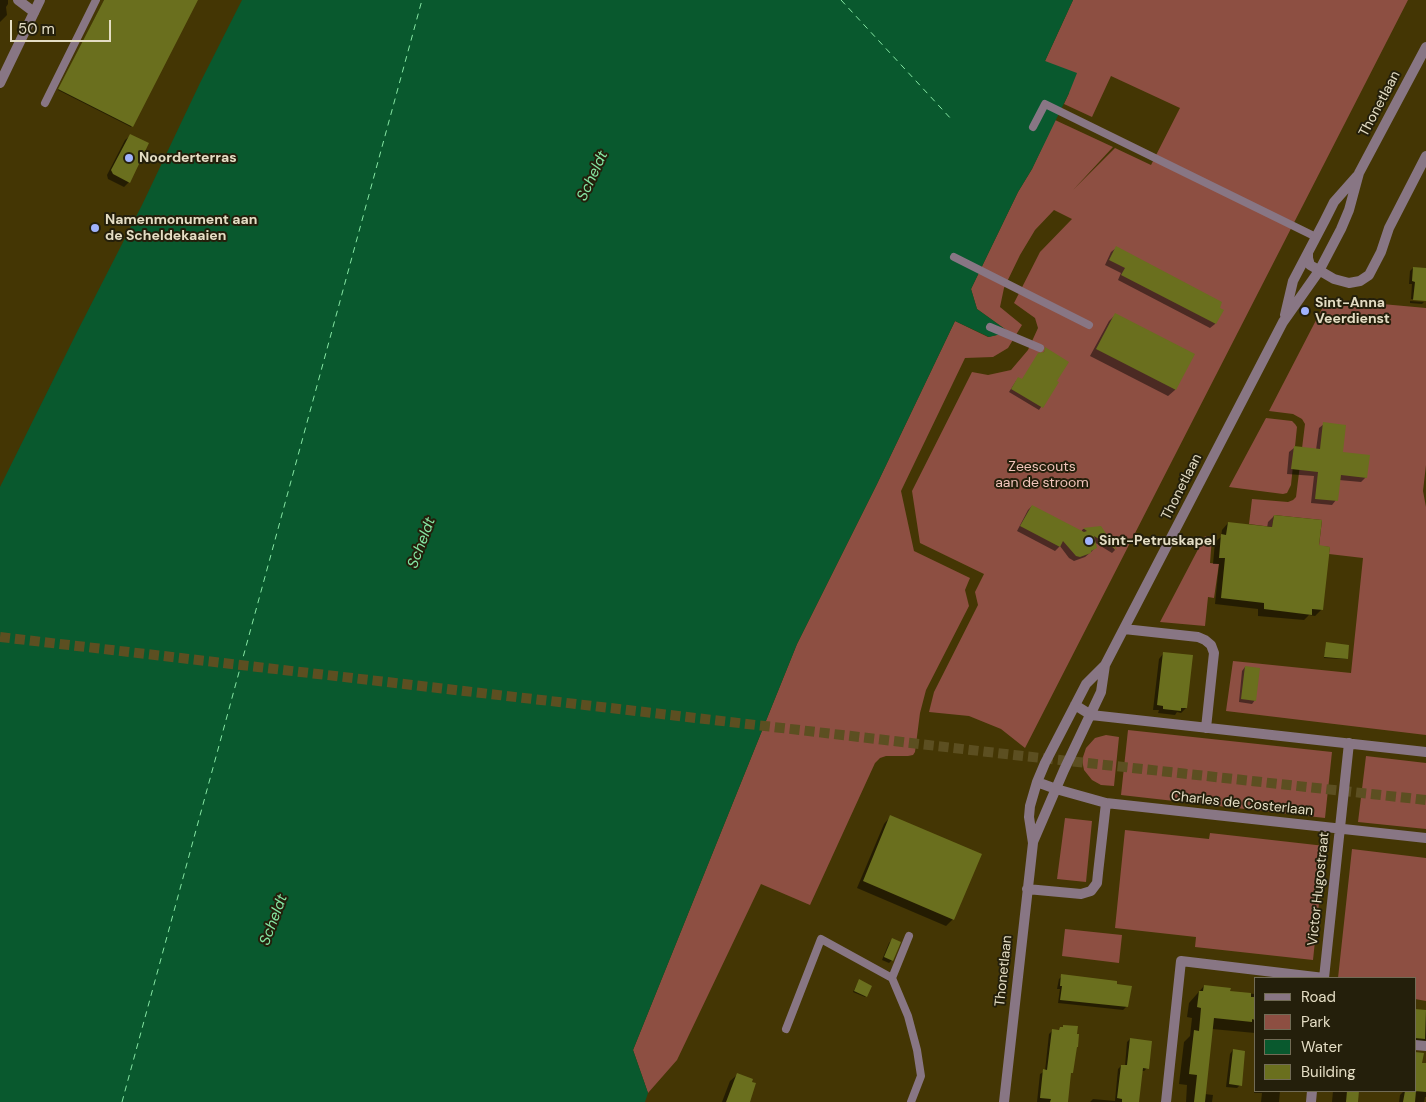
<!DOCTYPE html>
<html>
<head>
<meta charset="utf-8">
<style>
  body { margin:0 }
  #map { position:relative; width:1426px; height:1102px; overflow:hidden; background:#443604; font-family:"DM Sans",sans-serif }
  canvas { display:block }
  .legend { position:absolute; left:1254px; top:977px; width:162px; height:115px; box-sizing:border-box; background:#241f0b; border:1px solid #716b55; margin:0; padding:6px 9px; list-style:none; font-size:15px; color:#e4ddc4 }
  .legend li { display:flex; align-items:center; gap:10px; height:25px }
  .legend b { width:25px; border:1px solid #716b55 }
  .scale { position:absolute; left:10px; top:20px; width:101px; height:22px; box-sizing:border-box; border:2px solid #e4ddc4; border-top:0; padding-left:6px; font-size:15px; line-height:18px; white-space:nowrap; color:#e4ddc4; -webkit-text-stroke:4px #241f0b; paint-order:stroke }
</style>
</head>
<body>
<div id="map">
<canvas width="1426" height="1102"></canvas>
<ul class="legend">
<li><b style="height:6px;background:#887684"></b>Road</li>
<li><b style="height:14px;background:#8d4f42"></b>Park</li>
<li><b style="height:14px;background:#09592e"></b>Water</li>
<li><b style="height:14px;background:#6a6f1e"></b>Building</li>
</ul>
<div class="scale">50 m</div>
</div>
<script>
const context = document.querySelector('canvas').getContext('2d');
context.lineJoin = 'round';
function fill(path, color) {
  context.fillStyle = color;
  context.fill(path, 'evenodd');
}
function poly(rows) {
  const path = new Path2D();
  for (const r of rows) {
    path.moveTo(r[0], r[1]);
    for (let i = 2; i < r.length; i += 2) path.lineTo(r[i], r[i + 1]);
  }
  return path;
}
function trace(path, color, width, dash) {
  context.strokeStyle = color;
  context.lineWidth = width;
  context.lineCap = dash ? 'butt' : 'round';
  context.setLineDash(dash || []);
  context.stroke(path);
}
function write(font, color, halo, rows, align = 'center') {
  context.font = font + ' "DM Sans",sans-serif';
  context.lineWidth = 4;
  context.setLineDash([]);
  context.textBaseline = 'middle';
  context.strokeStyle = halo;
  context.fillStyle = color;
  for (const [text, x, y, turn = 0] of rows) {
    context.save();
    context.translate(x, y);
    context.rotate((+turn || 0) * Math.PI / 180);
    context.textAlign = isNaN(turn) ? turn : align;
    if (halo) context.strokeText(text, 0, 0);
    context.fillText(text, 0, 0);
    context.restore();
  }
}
const green = poly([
  [1073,0,1408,0,1025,748,1001,729,969,716,929,712,934,692,978,605,975,592,984,574,920,543,912,491,972,372,988,375,1011,370,1028,350,1038,328,1035,318,1014,303,1040,252,1072,219,1054,210,1035,230,1020,255,1004,288,1000,307,1022,325,1008,348,993,357,965,358,901,491,914,551,970,578,965,590,969,606,926,690,920,713,915,752,913,755,908,756,886,756,880,758,875,763,810,905,761,884,677,1060,648,1093,633,1050,797,644,877,484,955,321,988,337,1009,332,977,309,971,289,1018,192,1032,169,1055,120,1113,147,1073,190,1115,148,1151,165,1180,108,1111,76,1092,117,1064,104,1069,93,1045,61],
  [1327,299,1426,308,1426,465,1423,491,1426,507,1426,735,1226,711,1233,661,1351,673,1363,558,1329,554,1330,547,1319,546,1322,520,1274,515,1272,527,1249,524,1252,499,1288,502,1293,500,1296,497,1305,424,1302,419,1293,414,1269,411],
  [1266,418,1292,421,1295,424,1297,427,1291,485,1287,493,1283,494,1229,487],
  [1205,536,1212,537,1210,563,1219,564,1214,598,1208,597,1205,626,1160,622],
  [1128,730,1332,752,1325,818,1121,795],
  [1106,735,1119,737,1114,786,1101,785,1092,780,1084,770,1082,760,1086,748,1095,738],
  [1366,756,1426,763,1426,829,1358,822],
  [1065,818,1092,821,1086,882,1057,879],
  [1125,830,1209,839,1210,833,1325,846,1313,960,1195,947,1196,937,1115,928],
  [1352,849,1426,858,1426,1001,1415,999,1415,978,1338,978],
  [1065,929,1122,935,1119,963,1062,956]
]);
const water = poly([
  [242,0,1073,0,1045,61,1077,73,1069,93,1032,169,1018,192,971,289,977,309,1009,332,989,337,955,321,877,484,797,644,633,1050,648,1093,645,1102,0,1102,0,487,78,330,142,205,200,83]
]);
const shadow = poly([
  [0,0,8,0,8,4,6,7,7,15,0,22],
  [104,0,197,0,131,127,58,90],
  [130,136,129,182,124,187,108,179,107,175,125,140],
  [1116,248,1222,310,1215,324,1210,328,1118,280,1121,273,1105,265,1111,252],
  [1413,268,1426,270,1426,300,1411,299,1412,284,1409,284,1410,271],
  [1410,301,1424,302,1422,304,1410,303],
  [1115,315,1193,355,1175,390,1168,396,1090,356,1109,321],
  [1046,349,1055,382,1057,383,1039,410,1009,392,1016,381,1022,380],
  [1324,424,1342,453,1366,477,1361,482,1339,480,1336,500,1332,505,1311,503,1314,476,1287,474,1289,452,1294,448,1316,450,1319,428],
  [1032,506,1081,532,1083,529,1100,528,1115,550,1112,553,1094,542,1095,548,1091,552,1085,557,1074,561,1069,558,1060,546,1055,551,1017,531,1028,510],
  [1274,516,1318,546,1322,609,1315,616,1309,615,1304,620,1258,616,1258,609,1215,604,1219,564,1213,564,1215,542,1221,537,1222,530,1228,523,1267,528,1268,522],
  [1326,643,1347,658,1346,659,1324,658],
  [1163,654,1186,708,1181,713,1177,712,1175,715,1158,713,1159,710,1153,710,1159,659],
  [1245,667,1255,700,1252,704,1239,702,1242,671],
  [890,817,953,919,946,926,857,888,884,824],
  [892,940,892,960,889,963,882,960,889,943],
  [1062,976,1130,987,1126,1007,1123,1010,1058,1003,1060,989,1057,989,1059,979],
  [858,982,866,996,865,997,853,992],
  [1204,986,1229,992,1255,994,1255,1033,1212,1029,1205,1094,1213,1095,1212,1102,1186,1102,1187,1085,1179,1084,1184,1042,1190,1036,1192,1018,1187,1017,1189,1003],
  [1415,1010,1426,1012,1426,1043,1415,1043],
  [1064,1026,1071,1073,1070,1074,1067,1102,1037,1102,1040,1074,1045,1071,1049,1034,1052,1031,1057,1031],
  [1130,1039,1147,1068,1144,1071,1141,1071,1138,1102,1090,1102,1093,1099,1115,1101,1118,1069,1121,1066,1125,1066,1127,1042],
  [1233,1050,1240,1085,1237,1088,1226,1087,1230,1054],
  [1415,1053,1422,1054,1421,1064,1426,1064,1426,1097,1425,1097,1424,1102,1399,1102,1400,1095,1404,1091,1415,1091],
  [737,1075,749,1102,722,1102,730,1081],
  [1255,1087,1255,1091,1280,1091,1279,1102,1261,1102,1262,1093,1254,1093],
  [1333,1091,1358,1091,1356,1102,1332,1102]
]);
const ferry = poly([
  [841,0,953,121],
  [122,1102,422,0]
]);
const building = poly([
  [104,0,198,0,133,127,58,89],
  [130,134,149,143,130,183,113,174,111,170],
  [1116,246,1222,302,1220,308,1224,310,1216,324,1121,275,1125,268,1109,260],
  [1413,267,1426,268,1426,301,1413,300,1415,282,1412,281],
  [1115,313,1195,354,1176,390,1096,349],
  [1045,347,1069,362,1057,381,1059,382,1043,408,1011,389,1018,377,1022,379,1038,353,1044,352],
  [1323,422,1346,425,1343,452,1370,455,1367,478,1341,475,1338,501,1315,499,1318,472,1291,469,1294,446,1320,449],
  [1032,505,1084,532,1087,531,1083,528,1101,526,1117,550,1094,536,1097,548,1091,551,1091,553,1080,557,1076,556,1063,541,1060,547,1020,526],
  [1274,515,1322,520,1319,545,1330,547,1323,610,1312,609,1312,615,1264,609,1264,603,1221,598,1225,558,1219,558,1221,534,1226,535,1228,522,1272,527],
  [1326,642,1349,645,1348,659,1324,657],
  [1163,652,1193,655,1187,708,1181,708,1181,711,1163,709,1163,706,1157,705],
  [1245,666,1260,668,1256,701,1241,699],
  [890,815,982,854,954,920,863,881],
  [892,938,901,942,893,961,884,957],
  [1061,974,1117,981,1117,984,1132,986,1128,1007,1060,1000,1062,986,1060,986],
  [859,979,872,986,867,997,854,991],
  [1204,985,1231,988,1230,991,1251,993,1251,997,1255,997,1255,1020,1252,1019,1252,1022,1214,1018,1205,1102,1194,1102,1197,1075,1189,1074,1194,1030,1199,1031,1201,1008,1197,1007,1199,991,1203,991],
  [1415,1009,1426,1010,1425,1039,1415,1038],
  [1063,1025,1078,1026,1077,1034,1079,1034,1078,1047,1077,1047,1073,1073,1071,1073,1068,1102,1050,1102,1051,1099,1040,1098,1043,1069,1047,1070,1052,1029,1059,1030,1060,1027,1063,1027],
  [1130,1038,1152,1041,1149,1069,1143,1068,1139,1102,1122,1102,1122,1099,1117,1098,1121,1065,1127,1065],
  [1233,1049,1245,1051,1242,1086,1229,1084],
  [1415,1052,1424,1053,1422,1063,1426,1063,1426,1092,1415,1091],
  [737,1073,753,1079,752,1082,756,1083,750,1102,726,1102],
  [1347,1091,1359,1091,1358,1102,1346,1102],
  [1405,1091,1416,1091,1415,1102,1403,1102]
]);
const secondaryTunnel = poly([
  [0,637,1014,755,1426,800]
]);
const service = poly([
  [45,103,96,0],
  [1033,127,1045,104,1316,237],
  [954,257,1089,325],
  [990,327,1040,348],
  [892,978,909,936],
  [786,1029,821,939,892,978,908,1016,917,1050,921,1076,911,1102]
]);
const pedestrian = poly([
  [1415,1045,1426,1046]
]);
const minor = poly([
  [18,0,34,12],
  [1308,253,1308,258,1310,265,1334,279,1349,283,1360,281,1369,275,1381,252,1389,228,1426,156],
  [1285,315,1293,281,1325,220,1334,202,1357,176],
  [1124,629,1198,637,1205,640,1211,645,1214,653,1213,662,1206,728],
  [1075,705,1091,715,1426,752],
  [1037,782,1056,789,1106,803,1426,838],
  [1033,842,1064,770,1101,692,1105,665],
  [1027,889,1081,894,1091,891,1097,883,1098,873,1106,803],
  [1324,978,1349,743],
  [1004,1102,1033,843,1029,817,1030,806,1037,782,1045,763,1086,684,1105,665,1283,322,1319,271,1341,229,1349,210,1359,173,1426,47],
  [1166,1102,1181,961,1324,978],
  [1311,1102,1312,1091]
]);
const tertiary = poly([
  [0,83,40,0]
]);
const markers = [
  [129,158,5,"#a0b3fd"],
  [95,228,5,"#a0b3fd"],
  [1305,311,5,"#a0b3fd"],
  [1089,541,5,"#a0b3fd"]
];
const streetNames = [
  ["Thonetlaan",1380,104,-62],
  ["Thonetlaan",1182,487,-63],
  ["Charles de Costerlaan",1242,804,6],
  ["Victor Hugostraat",1319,889,-84],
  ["Thonetlaan",1004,971,-84]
];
const poiNames = [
  ["Noorderterras",139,158],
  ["Namenmonument aan",105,220],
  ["de Scheldekaaien",105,236],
  ["Sint-Anna",1315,303],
  ["Veerdienst",1315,319],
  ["Sint-Petruskapel",1099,541]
];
const parkNames = [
  ["Zeescouts",1042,467],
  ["aan de stroom",1042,483]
];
const waterNames = [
  ["Scheldt",593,176,-65],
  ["Scheldt",422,543,-69],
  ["Scheldt",274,920,-69]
];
fill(green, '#8d4f42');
fill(water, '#09592e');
fill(shadow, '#0007');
trace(ferry, '#85e6a3', 1, [6, 5]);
fill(building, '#6a6f1e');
trace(secondaryTunnel, '#5c4f21', 10, [10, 5]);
trace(service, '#887684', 8);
trace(pedestrian, '#887684', 10);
trace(minor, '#887684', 10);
trace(tertiary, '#887684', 10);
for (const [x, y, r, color] of markers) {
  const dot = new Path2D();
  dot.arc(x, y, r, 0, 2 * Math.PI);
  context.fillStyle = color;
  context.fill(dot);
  trace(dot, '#241f0b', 2);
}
write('14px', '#e4ddc4', '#241f0b', streetNames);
write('bold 14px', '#e4ddc4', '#241f0b', poiNames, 'left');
write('14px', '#f1c5bb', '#241f0b', parkNames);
write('italic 15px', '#85e6a3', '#241f0b', waterNames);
</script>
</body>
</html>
